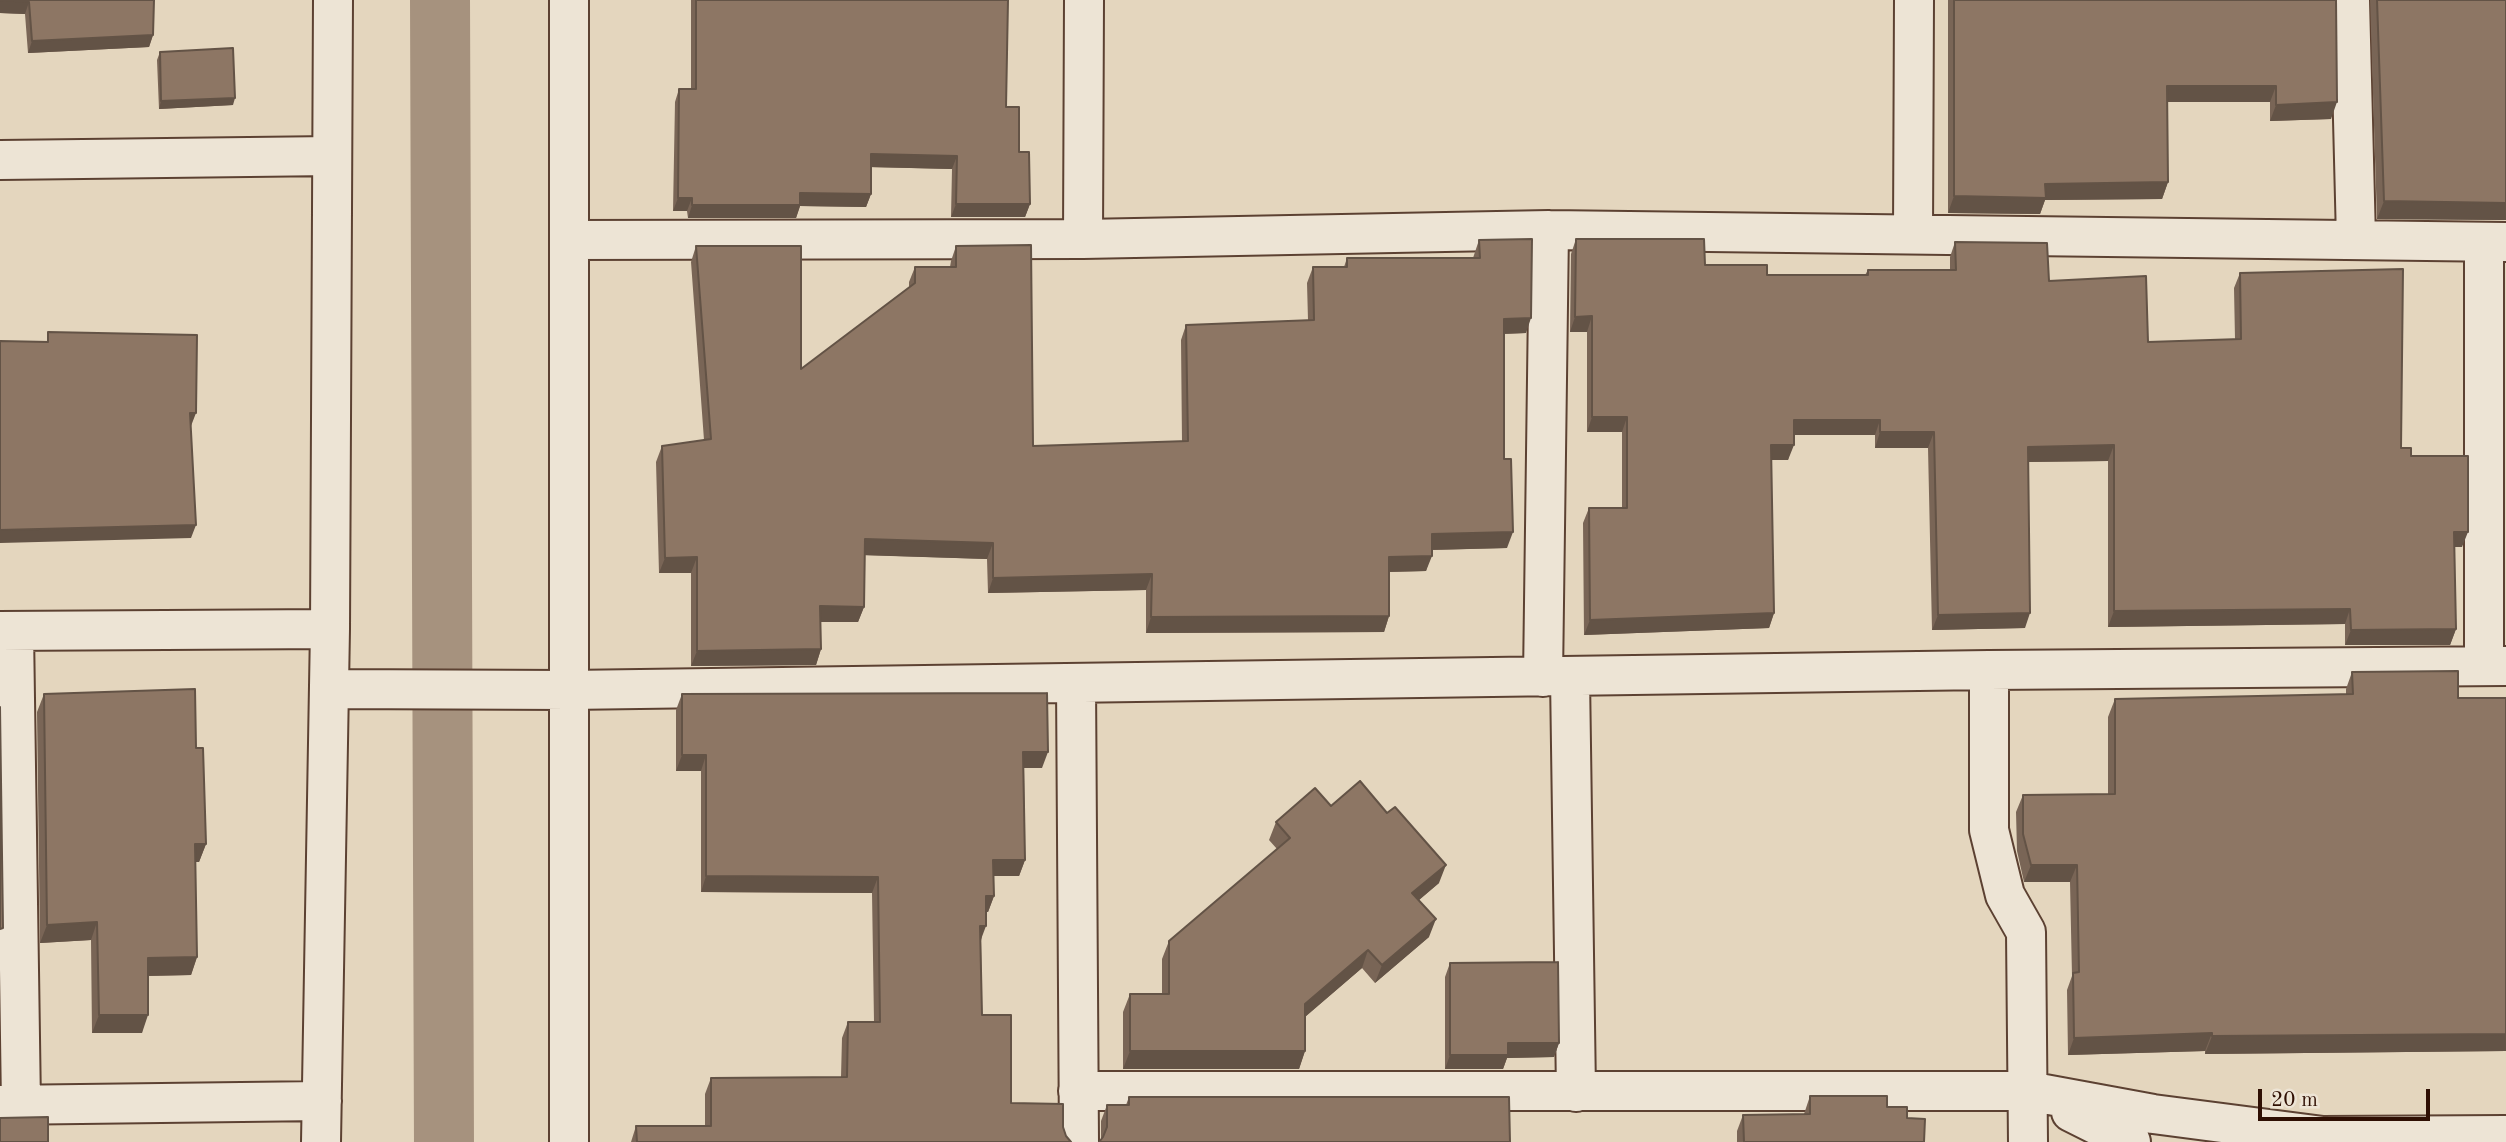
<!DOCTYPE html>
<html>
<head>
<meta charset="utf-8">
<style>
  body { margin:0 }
  #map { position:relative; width:2506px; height:1142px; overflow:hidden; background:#e4d6be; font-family:"Old Standard TT",serif }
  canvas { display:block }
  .scale { position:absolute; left:2258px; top:1089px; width:172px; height:32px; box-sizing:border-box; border:4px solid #2f0f03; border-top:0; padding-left:9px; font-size:21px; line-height:24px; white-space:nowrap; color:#2f0f03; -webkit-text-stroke:5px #ede4d5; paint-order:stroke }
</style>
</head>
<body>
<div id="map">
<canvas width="2506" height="1142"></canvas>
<div class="scale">20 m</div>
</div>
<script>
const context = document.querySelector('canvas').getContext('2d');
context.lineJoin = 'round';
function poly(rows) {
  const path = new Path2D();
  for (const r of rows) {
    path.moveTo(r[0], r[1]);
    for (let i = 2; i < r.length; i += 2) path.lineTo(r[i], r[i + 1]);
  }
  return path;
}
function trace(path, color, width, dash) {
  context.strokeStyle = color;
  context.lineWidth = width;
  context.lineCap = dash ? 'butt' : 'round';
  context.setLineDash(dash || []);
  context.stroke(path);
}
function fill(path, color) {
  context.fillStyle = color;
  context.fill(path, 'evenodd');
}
const canal = poly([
  [440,0,444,1142]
]);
const street = poly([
  [569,0,569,1142],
  [2350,0,2356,239],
  [0,160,332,156],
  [1913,234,1914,0],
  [1083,239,1084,0],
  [569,240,1083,239,1549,230,2506,242],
  [2484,242,2484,666],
  [0,631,330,629],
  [14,631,21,1105],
  [1989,670,1989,830,2005,895,2026,932,2028,1142],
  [1543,677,1549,230],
  [1570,677,1576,1092],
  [1076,683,1079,1142],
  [329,689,569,690,1989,670,2506,666],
  [1078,1091,2028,1091,2153,1114,2323,1136,2506,1135],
  [0,1105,322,1101],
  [2071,1112,2131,1142],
  [321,1142,330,629,333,0]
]);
const wall = poly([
  [0,0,154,0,153,35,149,47,28,53,25,14,0,13],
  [691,0,1008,0,1006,107,1019,152,1030,204,1025,217,951,217,952,169,871,167,871,194,866,207,800,206,796,218,688,218,687,211,673,211,675,102,679,89,691,89],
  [1948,0,2336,0,2331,119,2270,121,2270,102,2167,102,2168,182,2162,199,2045,200,2040,214,1948,213],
  [2370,0,2506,0,2506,220,2377,219],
  [160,52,233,105,159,109,157,60],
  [1576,239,1705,265,1767,275,1865,275,1868,270,1950,270,1950,257,1955,242,2049,281,2148,342,2235,339,2234,288,2240,273,2401,448,2411,456,2462,547,2454,547,2456,629,2450,645,2345,645,2345,624,2108,627,2108,461,2028,462,2025,628,1932,630,1928,448,1875,448,1875,435,1794,435,1788,460,1771,460,1774,613,1769,628,1584,635,1583,523,1589,508,1622,508,1622,432,1587,432,1587,332,1570,332,1571,254],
  [1479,240,1526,333,1504,334,1504,459,1507,548,1432,550,1426,571,1389,572,1389,616,1384,632,1146,633,1146,590,988,593,987,559,865,555,864,607,858,622,820,622,821,649,816,665,691,666,691,573,659,573,656,462,662,446,704,440,691,262,696,246,801,369,909,287,909,282,915,267,950,267,951,261,956,246,1033,446,1182,442,1181,340,1186,325,1308,320,1307,283,1313,267,1344,267,1347,258,1473,258],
  [2352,672,2458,698,2506,698,2506,1051,2205,1054,2205,1051,2068,1055,2067,990,2072,976,2070,882,2024,882,2017,851,2016,812,2023,795,2108,794,2108,717,2115,699,2346,694,2346,689],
  [44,694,196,748,206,844,199,862,195,862,197,957,191,975,148,976,142,1033,92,1033,91,940,40,943,37,712],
  [682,694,1042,768,1024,768,1025,860,1019,876,993,876,994,896,988,912,986,912,981,941,982,1015,1011,1103,1063,1127,1066,1136,1071,1142,631,1142,636,1126,705,1126,705,1094,711,1078,841,1077,842,1038,848,1022,874,1022,872,893,701,892,701,771,676,771,676,710],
  [1331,806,1439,883,1419,900,1429,937,1375,983,1362,968,1305,1017,1305,1051,1299,1069,1123,1069,1123,1012,1130,994,1162,994,1162,959,1169,941,1277,849,1269,840,1276,822],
  [1450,963,1559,1043,1554,1057,1507,1058,1503,1069,1445,1069,1445,977],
  [1810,1096,1887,1107,1907,1118,1924,1142,1737,1142,1737,1131,1743,1115,1804,1114],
  [1129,1097,1510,1142,1101,1140,1101,1121,1107,1105,1126,1105]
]);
const shadedWall = poly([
  [0,0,29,2,25,14,0,13],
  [153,35,149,47,28,53,32,41],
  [2167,86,2276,86,2270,102,2161,102],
  [235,98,233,105,159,109,161,101],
  [2337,102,2331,119,2270,121,2276,105],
  [871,154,957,156,952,169,867,167],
  [2168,182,2162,199,2045,200,2040,214,1948,213,1954,196,2045,184],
  [800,193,871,194,866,207,800,206,796,218,688,218,692,205],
  [678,198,692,198,687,211,673,211],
  [2384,201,2506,203,2506,220,2377,219],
  [956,204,1030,204,1025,217,951,217],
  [1592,316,1587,332,1570,332,1575,317],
  [1531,318,1526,333,1498,334,1504,319],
  [190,413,196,413,191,426],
  [1592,417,1627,417,1622,432,1587,432],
  [1794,420,1880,420,1875,435,1788,435],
  [1880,432,1934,432,1928,448,1875,448],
  [1771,445,1794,445,1788,460,1765,460],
  [2114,445,2108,461,2022,462,2028,447],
  [196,525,191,538,0,543,0,530],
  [1513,532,1507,548,1426,550,1432,534],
  [2454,532,2468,532,2462,547,2448,547],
  [865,539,993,543,987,559,859,555],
  [1432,556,1426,571,1384,572,1389,557],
  [697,557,691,573,659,573,665,558],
  [1152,574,1146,590,988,593,993,578],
  [820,606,864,607,858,622,814,622],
  [2350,609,2345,624,2108,627,2114,611],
  [1774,613,1769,628,1584,635,1590,620],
  [2030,613,2025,628,1932,630,1938,615],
  [1389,616,1384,632,1146,633,1151,617],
  [2456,629,2450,645,2345,645,2351,630],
  [821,649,816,665,691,666,697,651],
  [1023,752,1048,752,1042,768,1018,768],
  [682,755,706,755,701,771,676,771],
  [195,844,206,844,199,862,189,862],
  [993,860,1025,860,1019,876,987,876],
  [1446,865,1439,883,1406,911,1412,893],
  [2031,865,2077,865,2070,882,2024,882],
  [706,876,878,877,872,893,701,892],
  [986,896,994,896,988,912,980,912],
  [1436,919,1429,937,1375,983,1382,965],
  [97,922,91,940,40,943,47,925],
  [980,926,986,926,980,942],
  [1368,950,1362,968,1299,1022,1305,1004],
  [197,957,191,975,141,976,148,958],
  [99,1015,148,1015,142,1033,92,1033],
  [2212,1033,2205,1051,2068,1055,2074,1038],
  [2506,1034,2506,1051,2205,1054,2212,1036],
  [1508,1043,1559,1043,1554,1057,1507,1058,1503,1069,1445,1069,1450,1055],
  [1130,1051,1305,1051,1299,1069,1123,1069]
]);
const building = poly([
  [0,0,154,0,153,35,32,41,29,2,0,0],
  [696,0,1008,0,1006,107,1019,107,1019,152,1029,152,1030,204,956,204,957,156,871,154,871,194,800,193,800,205,692,205,692,198,678,198,679,89,696,89,696,0],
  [1954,0,2336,0,2337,102,2276,105,2276,86,2167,86,2168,182,2045,184,2046,198,1954,196,1954,0],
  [2377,0,2506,0,2506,203,2384,201,2377,0],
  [233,48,235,98,161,101,160,52,233,48],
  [1532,239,1531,318,1504,319,1504,459,1511,459,1513,532,1432,534,1432,556,1389,557,1389,616,1151,617,1152,574,993,578,993,543,865,539,864,607,820,606,821,649,697,651,697,557,665,558,662,446,711,439,696,246,801,246,801,369,915,283,915,267,956,267,956,246,1031,245,1033,446,1188,441,1186,325,1314,320,1313,267,1347,267,1347,258,1480,258,1479,240,1532,239],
  [1576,239,1704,239,1705,265,1767,265,1767,275,1868,275,1868,270,1956,270,1955,242,2047,243,2049,281,2146,276,2148,342,2241,339,2240,273,2403,269,2401,448,2411,448,2411,456,2468,456,2468,532,2454,532,2456,629,2351,630,2350,609,2114,611,2114,445,2028,447,2030,613,1938,615,1934,432,1880,432,1880,420,1794,420,1794,445,1771,445,1774,613,1590,620,1589,508,1627,508,1627,417,1592,417,1592,316,1575,317,1576,239],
  [48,332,197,335,196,413,190,413,196,525,0,530,0,341,48,342,48,332],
  [2458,671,2458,698,2506,698,2506,1034,2212,1036,2212,1033,2074,1038,2073,973,2079,972,2077,865,2031,865,2023,834,2023,795,2115,794,2115,699,2353,694,2352,672,2458,671],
  [195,689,196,748,203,748,206,844,195,844,197,957,148,958,148,1015,99,1015,97,922,47,925,44,694,195,689],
  [1047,693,1048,752,1023,752,1025,860,993,860,994,896,986,896,986,926,980,926,982,1015,1011,1015,1011,1103,1063,1104,1063,1127,1066,1136,1071,1142,637,1142,636,1126,711,1126,711,1078,847,1077,848,1022,880,1022,878,877,706,876,706,755,682,755,682,694,1047,693],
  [0,707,3,928,0,929,0,707],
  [1360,781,1387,813,1395,807,1446,865,1412,893,1436,919,1382,965,1368,950,1305,1004,1305,1051,1130,1051,1130,994,1169,994,1169,941,1290,838,1276,822,1315,788,1331,806,1360,781],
  [1558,962,1559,1043,1508,1043,1508,1055,1450,1055,1450,963,1558,962],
  [1810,1096,1887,1096,1887,1107,1907,1107,1907,1118,1925,1119,1924,1142,1744,1142,1743,1115,1810,1114,1810,1096],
  [1129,1097,1509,1097,1510,1142,1099,1142,1103,1137,1107,1127,1107,1105,1129,1105,1129,1097],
  [48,1117,48,1142,0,1142,0,1118,48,1117]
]);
trace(canal, '#a6927e', 60);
trace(street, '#5c4132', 42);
trace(street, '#ede4d5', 38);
fill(wall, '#796556');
fill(shadedWall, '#635346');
fill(building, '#8d7664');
trace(building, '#635346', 2);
</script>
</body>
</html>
